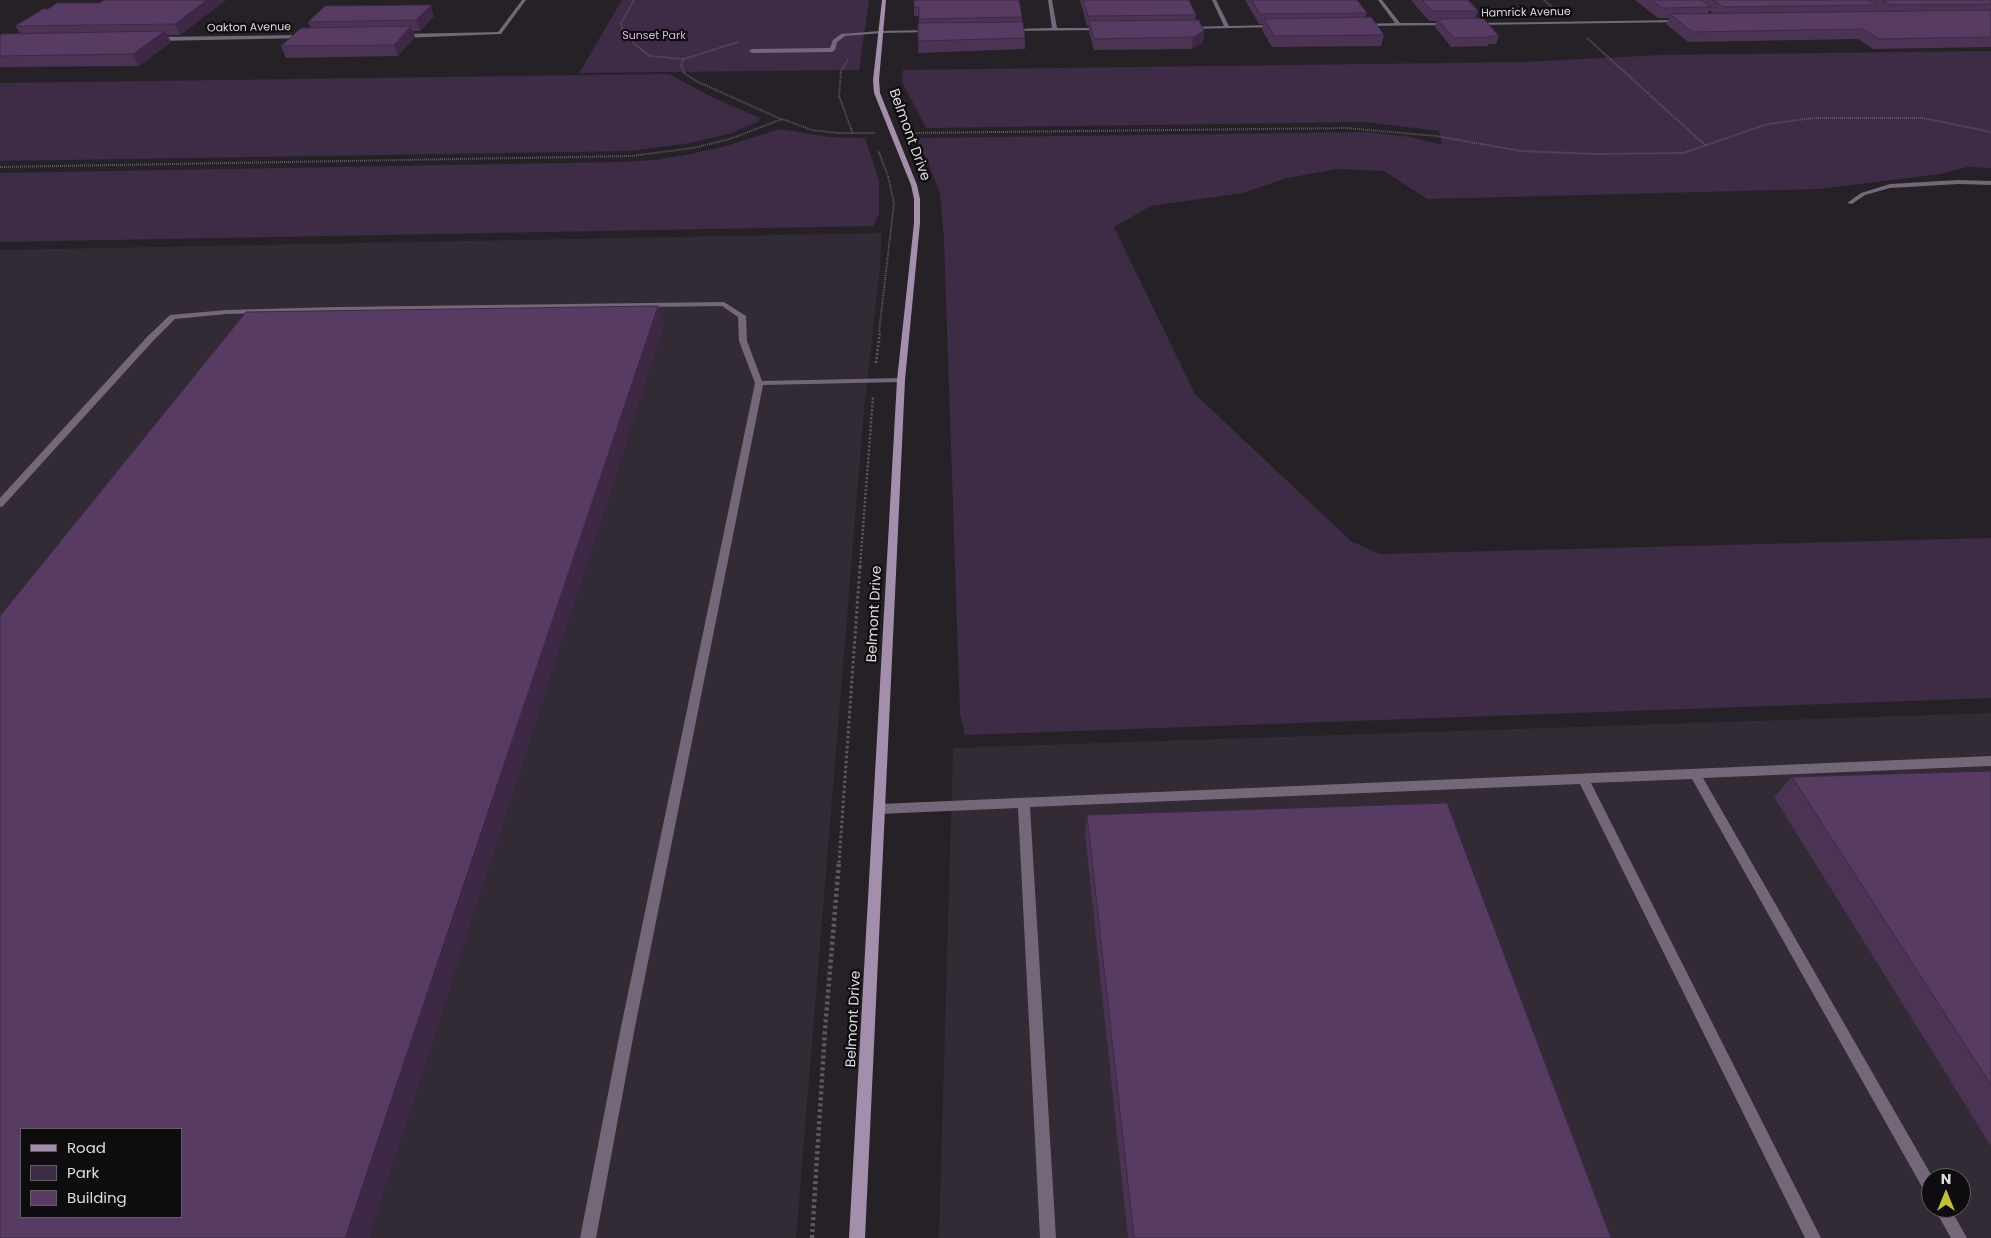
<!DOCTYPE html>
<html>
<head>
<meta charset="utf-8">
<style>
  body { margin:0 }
  #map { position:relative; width:1991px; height:1238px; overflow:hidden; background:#262127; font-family:Poppins,sans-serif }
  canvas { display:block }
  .legend { position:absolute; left:20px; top:1128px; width:162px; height:90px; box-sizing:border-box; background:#0e0c0e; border:1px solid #625f62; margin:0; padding:6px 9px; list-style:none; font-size:15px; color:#dfdce0 }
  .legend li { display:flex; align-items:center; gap:10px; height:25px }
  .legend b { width:25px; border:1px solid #625f62 }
  .north { position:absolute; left:1921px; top:1168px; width:50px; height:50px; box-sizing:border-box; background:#0e0c0e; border:1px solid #625f62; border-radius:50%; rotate:0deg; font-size:14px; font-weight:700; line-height:20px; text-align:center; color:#dfdce0 }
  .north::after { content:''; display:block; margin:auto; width:18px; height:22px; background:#c4bd3e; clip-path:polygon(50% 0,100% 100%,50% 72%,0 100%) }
</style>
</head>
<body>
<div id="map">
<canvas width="1991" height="1238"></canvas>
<ul class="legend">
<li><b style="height:6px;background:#a38eac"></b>Road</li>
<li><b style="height:14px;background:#3e2b45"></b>Park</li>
<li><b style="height:14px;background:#573b62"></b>Building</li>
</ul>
<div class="north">N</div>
</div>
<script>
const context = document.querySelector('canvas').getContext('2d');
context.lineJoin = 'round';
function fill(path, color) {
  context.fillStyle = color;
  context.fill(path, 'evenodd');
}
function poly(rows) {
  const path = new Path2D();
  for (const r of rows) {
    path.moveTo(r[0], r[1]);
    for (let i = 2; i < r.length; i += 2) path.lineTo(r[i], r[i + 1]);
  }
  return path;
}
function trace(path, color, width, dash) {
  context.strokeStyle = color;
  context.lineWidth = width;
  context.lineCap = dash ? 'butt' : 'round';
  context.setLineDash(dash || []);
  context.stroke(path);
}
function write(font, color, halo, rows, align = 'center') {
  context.font = font + ' Poppins,sans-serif';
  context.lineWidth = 4.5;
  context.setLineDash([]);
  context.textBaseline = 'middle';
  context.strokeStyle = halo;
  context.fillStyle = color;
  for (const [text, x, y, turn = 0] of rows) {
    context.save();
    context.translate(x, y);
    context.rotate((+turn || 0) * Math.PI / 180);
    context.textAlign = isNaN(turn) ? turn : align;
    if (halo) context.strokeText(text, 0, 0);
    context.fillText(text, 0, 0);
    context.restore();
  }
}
const built = poly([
  [882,233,880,266,864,410,796,1238,0,1238,0,250],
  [21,1129,181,1129,181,1217,21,1217],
  [1991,713,1991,1238,939,1238,953,748],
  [1931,1178,1961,1178,1961,1208,1931,1208]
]);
const green = poly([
  [622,0,869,0,859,70,579,73],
  [1991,51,1991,168,1967,167,1940,174,1819,189,1427,199,1384,171,1338,169,1287,178,1243,193,1151,206,1114,227,1195,394,1351,541,1380,554,1991,538,1991,698,965,735,960,714,944,239,940,194,927,160,916,138,1368,132,1411,137,1442,145,1439,131,1366,122,926,128,902,82,903,70,1524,62,1661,55],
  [665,74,671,75,712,97,760,118,758,122,729,134,690,143,631,151,0,161,0,83],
  [780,129,830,137,865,138,879,180,879,214,873,226,0,242,0,173,620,162,655,160,691,154,726,146]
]);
const pathFar3 = poly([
  [634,0,621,23,623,31,631,37,634,44,650,56,684,59,738,42],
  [1544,0,1552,7],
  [1587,38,1705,145],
  [684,59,681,64,684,73,696,81,781,119],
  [848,60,841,71,839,96,853,134],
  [911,133,1346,128,1436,136,1521,151,1597,154,1683,153,1768,124,1813,118,1923,118,1991,132],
  [878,150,888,176,894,203,879,332],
  [0,167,632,156,693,148,730,139,782,119,812,130,838,133,875,133]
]);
const pathFar2 = poly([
  [876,363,880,331],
  [860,567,873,397]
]);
const pathFar1 = poly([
  [839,863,860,566]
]);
const path = poly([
  [812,1238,825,1030,839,862]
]);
const lane = poly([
  [880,31,882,33,845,36,837,42,835,50,832,52,752,53,749,51,752,49,830,48,833,40,841,34,880,31],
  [1959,180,1991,181,1991,185,1959,184,1890,188,1865,195,1852,204,1847,203,1861,193,1890,184,1959,180],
  [724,302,746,316,747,341,762,381,901,378,905,380,901,382,763,385,635,1027,596,1238,580,1238,621,1027,755,383,739,341,738,317,722,306,337,311,226,314,175,319,153,341,3,506,0,507,0,498,147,337,170,315,226,310,337,307,724,302],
  [1991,756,1991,766,1703,778,1933,1178,1931,1178,1931,1196,1926,1194,1692,779,1591,783,1821,1238,1805,1238,1580,784,1030,807,1056,1238,1040,1238,1018,808,879,814,875,812,873,809,875,806,879,804,1991,756],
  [1934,1208,1950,1208,1967,1238,1951,1238,1934,1208]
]);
const street = poly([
  [522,0,526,0,501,34,402,38,399,36,402,34,498,32,522,0],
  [1048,0,1052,0,1057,28,1103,28,1105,29,1103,30,1010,31,1012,29,1052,28,1048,0],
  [1212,0,1216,0,1229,26,1275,25,1277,26,1275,27,1188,29,1190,27,1224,26,1212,0],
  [1378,0,1382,0,1400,23,1448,23,1450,24,1448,25,1363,26,1365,24,1395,23,1378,0],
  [1680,20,1682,22,1475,25,1473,24,1475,23,1680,20],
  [930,30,932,32,880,33,878,32,880,31,930,30],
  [305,35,307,38,157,41,154,39,157,37,305,35]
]);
const secondary = poly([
  [882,0,886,0,879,80,880,93,917,185,920,199,920,223,905,380,865,1238,849,1238,897,380,914,223,914,199,911,185,874,93,873,80,882,0]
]);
const wall = poly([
  [226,0,180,35,167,35,171,42,139,66,0,67,0,35,20,33,15,26],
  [914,0,1022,17,1022,22,1025,38,1025,49,918,53,919,16,914,16],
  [1080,0,1189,0,1196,15,1195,20,1204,31,1203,42,1192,49,1094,50,1089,32,1089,26,1087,26],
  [1245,0,1357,0,1367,13,1365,17,1384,35,1381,46,1272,47,1262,30,1263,24,1259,24],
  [1411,0,1468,0,1478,11,1475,18,1499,36,1496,44,1489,44,1488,46,1451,47,1435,27,1437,21,1429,21],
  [1635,0,1991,0,1991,47,1873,49,1858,39,1688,42,1666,24,1669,18,1658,18],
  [1709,10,1714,14,1708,14],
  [434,16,420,31,413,31,415,37,398,56,286,58,281,46,311,28,308,22],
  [1991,771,1991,1146,1774,797,1792,777],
  [1087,815,1611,1238,1128,1238,1085,834]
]);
const shadedWall = poly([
  [207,0,226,0,180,35,175,24],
  [431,5,434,16,420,31,416,20],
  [411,26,415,37,398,56,394,45],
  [165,31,171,42,139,66,133,54],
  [1204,31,1203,42,1192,49,1193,37],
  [658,306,664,326,369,1238,345,1238]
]);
const building = poly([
  [104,0,207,0,175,24,15,26,43,9,48,9,57,3,99,3,104,0],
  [914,0,1019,0,1022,17,919,19,919,7,914,7,914,0],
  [1083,0,1189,0,1196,15,1088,16,1083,0],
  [1252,0,1357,0,1367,13,1260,14,1252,0],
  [1422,0,1468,0,1478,11,1432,11,1422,0],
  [1652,0,1701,0,1711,7,1662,8,1652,0],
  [1713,0,1869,0,1877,5,1723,7,1713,0],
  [1882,0,1991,0,1991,4,1891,5,1882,0],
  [431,5,416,20,308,22,325,6,431,5],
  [1991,10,1991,37,1879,39,1863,29,1692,32,1670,14,1991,10],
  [1371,17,1384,35,1274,36,1264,19,1371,17],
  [1483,18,1499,36,1489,36,1491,37,1454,38,1437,19,1483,18],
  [1199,20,1204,31,1193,37,1094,39,1089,21,1199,20],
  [1023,22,1025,38,918,41,918,23,1023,22],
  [411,26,394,45,281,46,301,28,411,26],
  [165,31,133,54,0,56,0,35,3,34,165,31],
  [658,306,345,1238,0,1238,0,616,246,312,658,306],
  [21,1129,181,1129,181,1217,21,1217,21,1129],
  [1991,771,1991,1085,1792,777,1991,771],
  [1447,803,1611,1238,1134,1238,1087,815,1447,803]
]);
const farStreetnames = [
  ["Hamrick Avenue",1526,13,-1],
  ["Oakton Avenue",249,28,-1]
];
const farParknames = [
  ["Sunset Park",654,36]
];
const streetNames = [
  ["Belmont Drive",909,135,70],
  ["Belmont Drive",875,614,-87],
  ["Belmont Drive",854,1019,-87]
];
fill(built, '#322a34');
fill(green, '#3e2b45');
trace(pathFar3, '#5e595f', 2, [1, 1]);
trace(pathFar2, '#5e595f', 2.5, [2, 2]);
trace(pathFar1, '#5e595f', 3, [2.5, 2.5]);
trace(path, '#5e595f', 4.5, [3, 3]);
fill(lane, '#75677a');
fill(street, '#75677a');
fill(secondary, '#a38eac');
fill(wall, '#4b3354');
fill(shadedWall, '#3d2945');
fill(building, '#573b62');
trace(building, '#3d2945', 1);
write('11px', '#dfdce0', '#0e0c0e', farStreetnames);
write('11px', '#ddaff0', '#0e0c0e', farParknames);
write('14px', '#dfdce0', '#0e0c0e', streetNames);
</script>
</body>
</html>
